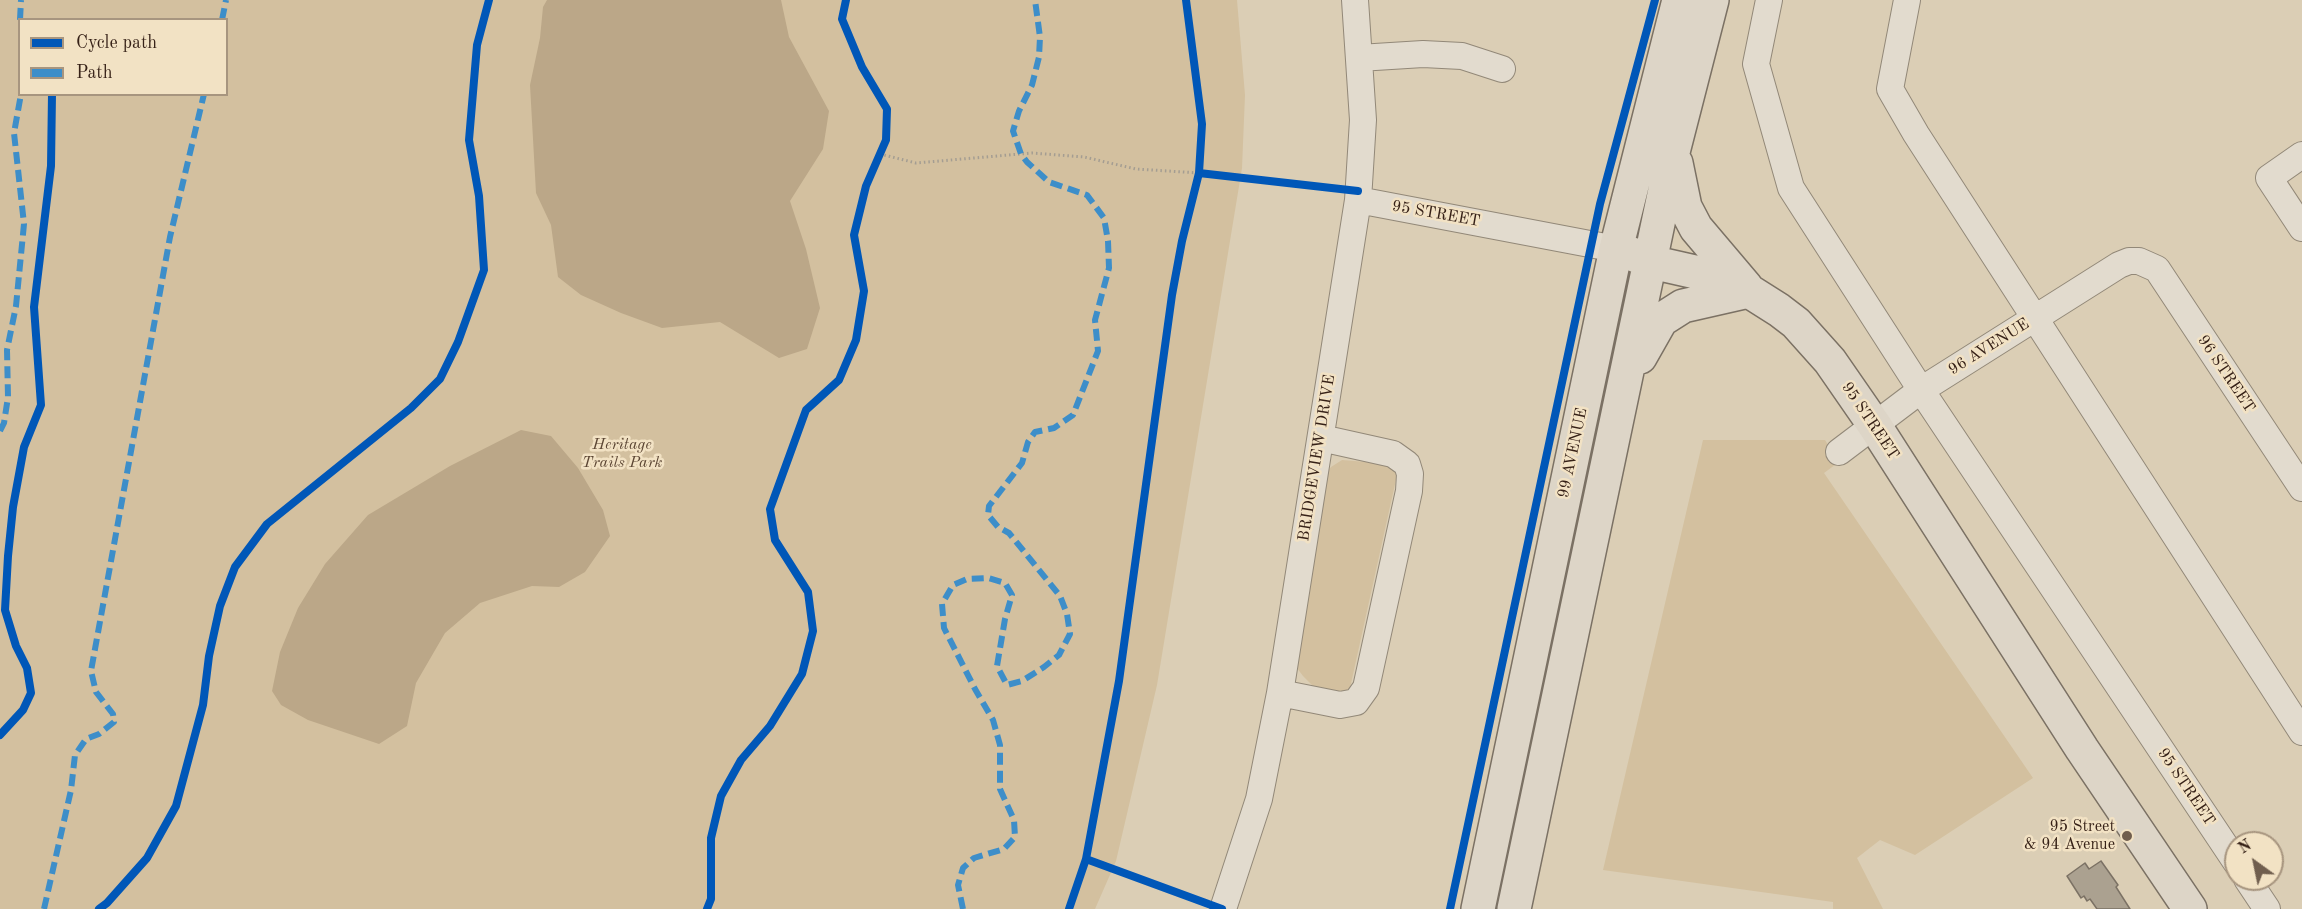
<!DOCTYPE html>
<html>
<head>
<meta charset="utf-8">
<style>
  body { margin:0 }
  #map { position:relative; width:2302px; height:909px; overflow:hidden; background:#dbceb5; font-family:"Old Standard TT",serif }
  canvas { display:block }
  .legend { position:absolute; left:18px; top:18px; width:210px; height:78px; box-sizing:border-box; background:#f2e2c4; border:2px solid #a7957f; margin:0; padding:8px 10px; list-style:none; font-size:18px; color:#362117 }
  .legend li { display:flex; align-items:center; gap:12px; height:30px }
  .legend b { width:30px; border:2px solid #a7957f }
  .north { position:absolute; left:2224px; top:831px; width:60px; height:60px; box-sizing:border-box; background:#f2e2c4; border:2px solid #a7957f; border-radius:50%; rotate:327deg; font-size:16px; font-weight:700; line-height:24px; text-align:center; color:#362117 }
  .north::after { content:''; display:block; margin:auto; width:21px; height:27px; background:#705e4e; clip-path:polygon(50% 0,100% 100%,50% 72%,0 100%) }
</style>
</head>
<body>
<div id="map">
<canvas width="2302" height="909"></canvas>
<ul class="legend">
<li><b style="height:8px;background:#0057b8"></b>Cycle path</li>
<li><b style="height:8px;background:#3d8ec9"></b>Path</li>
</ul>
<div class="north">N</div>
</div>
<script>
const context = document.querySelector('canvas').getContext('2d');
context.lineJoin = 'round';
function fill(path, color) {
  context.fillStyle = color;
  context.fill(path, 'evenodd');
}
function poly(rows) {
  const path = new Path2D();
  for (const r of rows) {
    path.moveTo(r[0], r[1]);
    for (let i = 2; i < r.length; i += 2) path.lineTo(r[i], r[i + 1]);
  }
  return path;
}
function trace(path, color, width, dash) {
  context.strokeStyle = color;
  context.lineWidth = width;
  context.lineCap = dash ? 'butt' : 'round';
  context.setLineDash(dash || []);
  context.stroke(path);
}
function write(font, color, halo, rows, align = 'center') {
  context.font = font + ' "Old Standard TT",serif';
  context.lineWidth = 5;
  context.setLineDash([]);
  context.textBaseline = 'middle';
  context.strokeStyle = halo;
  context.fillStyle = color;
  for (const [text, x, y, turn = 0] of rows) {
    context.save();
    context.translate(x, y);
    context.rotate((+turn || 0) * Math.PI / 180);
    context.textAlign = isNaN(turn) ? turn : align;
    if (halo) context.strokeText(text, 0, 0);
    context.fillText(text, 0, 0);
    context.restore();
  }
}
const green = poly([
  [0,0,1237,0,1245,95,1242,168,1157,685,1116,861,1095,909,0,909],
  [20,20,226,20,226,94,20,94],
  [1703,440,1825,440,1839,462,1824,473,2033,778,1915,855,1880,840,1857,858,1883,909,1833,909,1833,902,1603,870],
  [1342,460,1378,463,1391,467,1397,475,1350,688,1342,694,1315,688,1303,676,1297,668,1296,658,1326,474,1331,467]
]);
const water = poly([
  [547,0,781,0,789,37,829,111,823,149,790,201,806,249,820,308,807,349,779,358,720,322,662,328,621,313,581,295,558,277,551,225,536,193,530,85,540,38,543,7],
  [521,430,551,436,578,468,603,510,610,536,585,572,559,587,532,586,480,603,445,633,416,683,407,726,379,744,308,720,281,705,272,691,280,652,298,608,325,564,368,515,450,466]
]);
const building = poly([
  [2101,861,2118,885,2116,887,2130,909,2097,909,2090,899,2087,901,2084,896,2081,898,2067,876,2085,863,2089,869,2101,861]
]);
const path = poly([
  [880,154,916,163,1032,153,1084,157,1136,169,1199,173]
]);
const minor = poly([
  [1769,0,1756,64,1791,188,1921,390,2236,862],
  [1907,0,1890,89,1916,134,2302,732],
  [1359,58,1423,54,1462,56,1502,69],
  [2302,155,2269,178,2302,228],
  [1358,200,1616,249],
  [1839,452,1921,390,2119,265,2129,261,2139,261,2157,269,2302,488],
  [1280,693,1340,705,1356,702,1366,688,1409,491,1410,474,1407,464,1393,454,1321,438],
  [2247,879,2267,909],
  [1223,909,1259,799,1280,693,1358,200,1363,120,1355,0]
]);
const major = poly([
  [1676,163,1685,207,1696,228,1746,287],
  [1632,254,1651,262,1704,274,1749,291,1779,310,1796,323,1830,361,1875,426,2082,749,2190,909],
  [1640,357,1661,320,1683,306,1749,291],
  [1478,909,1616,249,1679,0],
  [1514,909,1673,152,1712,0]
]);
const quiet = poly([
  [20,20,21,0],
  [222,20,226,0],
  [0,431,4,423,8,397,7,350,16,306,24,224,14,133,21,94],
  [44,909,71,790,75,755,86,739,99,734,114,722,113,714,96,692,91,671,170,237,204,94],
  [963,909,958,885,963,868,974,858,1004,849,1015,837,1014,820,1000,789,1000,745,993,720,975,689,944,628,942,604,953,585,967,579,988,578,1005,583,1012,595,1005,619,997,666,1007,685,1022,681,1044,667,1059,655,1070,634,1067,614,1060,596,1009,533,998,527,988,515,989,506,1022,463,1028,442,1035,432,1054,428,1073,415,1098,351,1095,320,1109,268,1108,241,1104,218,1087,195,1049,182,1027,162,1021,154,1013,131,1019,111,1032,85,1039,57,1040,37,1035,0]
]);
const cycleway = poly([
  [1199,173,1358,191],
  [0,735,23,710,31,693,27,668,16,646,5,610,8,556,13,507,24,447,41,405,34,307,51,166,52,94],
  [1086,859,1222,909],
  [99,909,107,903,147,858,176,806,203,705,209,656,220,606,235,567,267,524,411,408,440,379,458,342,484,270,479,196,469,140,477,45,489,0],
  [707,909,711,899,711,838,721,796,741,760,770,726,802,674,813,631,808,592,775,540,770,509,806,410,839,380,856,340,864,291,854,235,866,186,886,140,887,109,862,67,842,19,846,0],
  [1069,909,1086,859,1119,681,1172,295,1182,241,1199,173,1202,124,1186,0],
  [1450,909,1600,204,1655,0]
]);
const markers = [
  [2127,836,6,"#705e4e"]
];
const streetNames = [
  ["95 STREET",1436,214,10],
  ["96 AVENUE",1989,347,-32],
  ["96 STREET",2226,374,56],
  ["95 STREET",1870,421,56],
  ["99 AVENUE",1573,453,-78],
  ["BRIDGEVIEW DRIVE",1317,458,-81],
  ["95 STREET",2186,787,56]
];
const parkNames = [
  ["Heritage",622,445],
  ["Trails Park",622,463]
];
const poiNames = [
  ["95 Street",2115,827],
  ["& 94 Avenue",2115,845]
];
fill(green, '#d3c09f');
fill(water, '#bba788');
fill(building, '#aba190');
trace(building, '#7b7164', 1.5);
trace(minor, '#928878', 28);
trace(major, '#7b7164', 36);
trace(path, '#a49d92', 3, [1.5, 3]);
trace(minor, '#e2dbce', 26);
trace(major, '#ddd5c7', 33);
trace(quiet, '#3d8ec9', 6, [12, 6]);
trace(cycleway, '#0057b8', 8);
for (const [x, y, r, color] of markers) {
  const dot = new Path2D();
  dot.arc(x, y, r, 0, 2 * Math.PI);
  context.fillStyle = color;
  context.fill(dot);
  trace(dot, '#f2e2c4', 2);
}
write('16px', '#362117', '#f2e2c4', streetNames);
write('italic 16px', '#5c4634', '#f2e2c4', parkNames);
write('16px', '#362117', '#f2e2c4', poiNames, 'right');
</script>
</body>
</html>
